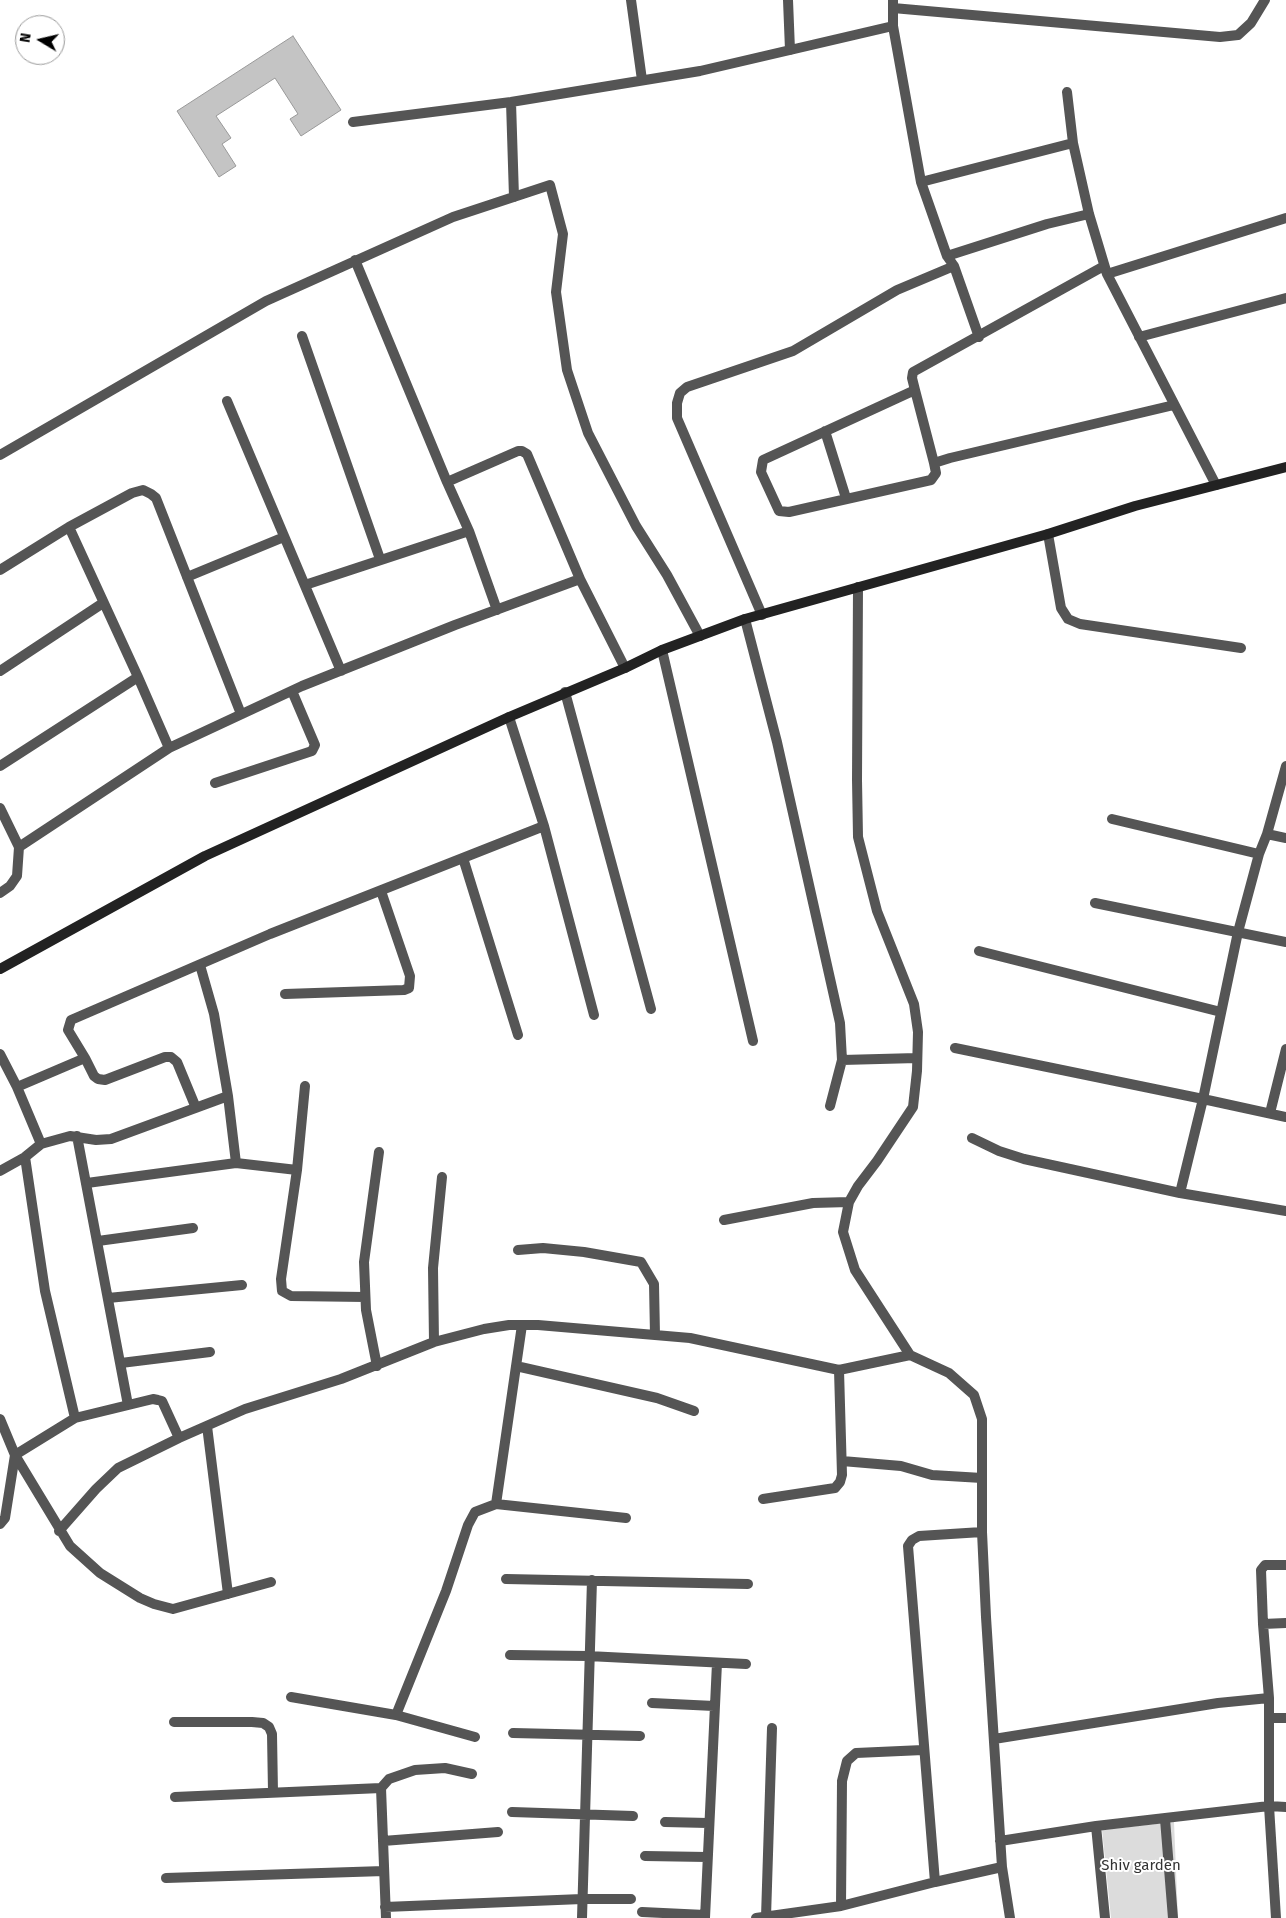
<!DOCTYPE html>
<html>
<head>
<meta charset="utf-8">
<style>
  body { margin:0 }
  #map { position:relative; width:1286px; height:1918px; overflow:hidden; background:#fff; font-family:"Fira Sans",sans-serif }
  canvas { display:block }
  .north { position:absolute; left:15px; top:15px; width:50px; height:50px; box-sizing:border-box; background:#fff; border:1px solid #999; border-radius:50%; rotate:279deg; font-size:14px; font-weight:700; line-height:20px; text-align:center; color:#000 }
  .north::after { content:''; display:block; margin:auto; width:18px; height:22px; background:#000; clip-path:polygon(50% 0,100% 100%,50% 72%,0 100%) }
</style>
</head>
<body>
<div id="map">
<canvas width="1286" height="1918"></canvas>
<div class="north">N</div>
</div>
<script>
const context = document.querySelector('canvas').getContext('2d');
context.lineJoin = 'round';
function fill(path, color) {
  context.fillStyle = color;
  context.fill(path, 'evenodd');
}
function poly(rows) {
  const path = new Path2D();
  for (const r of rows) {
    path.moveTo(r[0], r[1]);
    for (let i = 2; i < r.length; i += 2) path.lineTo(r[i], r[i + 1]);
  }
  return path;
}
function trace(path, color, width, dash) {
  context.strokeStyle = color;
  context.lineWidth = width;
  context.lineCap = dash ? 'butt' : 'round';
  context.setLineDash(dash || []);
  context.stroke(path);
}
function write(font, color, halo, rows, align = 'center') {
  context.font = font + ' "Fira Sans",sans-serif';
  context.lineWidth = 4;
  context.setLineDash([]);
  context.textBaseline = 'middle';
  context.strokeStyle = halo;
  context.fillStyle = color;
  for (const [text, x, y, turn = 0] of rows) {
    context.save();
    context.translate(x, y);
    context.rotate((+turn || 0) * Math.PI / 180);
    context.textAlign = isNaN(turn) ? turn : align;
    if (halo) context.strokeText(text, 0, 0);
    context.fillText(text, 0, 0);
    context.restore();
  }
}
const green = poly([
  [1174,1822,1178,1918,1111,1918,1102,1830]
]);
const building = poly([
  [293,36,341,110,301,136,290,119,298,114,275,78,216,116,231,138,222,144,236,166,219,177,177,111,293,36]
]);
const street = poly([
  [631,0,642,80],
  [788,0,790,50],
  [893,8,1220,37,1238,35,1251,23,1265,0],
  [893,26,921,182,947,256,954,266,979,337],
  [1067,92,1073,143,1089,214,1107,274,1216,485],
  [511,102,514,197],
  [353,122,511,102,700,71,893,26,893,0],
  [921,182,1073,143],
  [947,256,1047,224,1089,214],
  [355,260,447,482,518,451,522,451,527,454,580,579],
  [1107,274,1286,218],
  [302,336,380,559],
  [1139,337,1286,298],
  [915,390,763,460,761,472,779,511,789,512,931,480,936,473,934,463,915,390,912,378,913,372,1104,266],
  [227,401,341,671],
  [825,431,846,498],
  [0,455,266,301,453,217,550,185,563,234,556,292,567,370,588,433,636,526,667,575,700,636],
  [934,463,950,458,1174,405],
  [447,482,469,531,497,610],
  [69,527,138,677,169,748],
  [1048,534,1061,608,1068,619,1080,624,1241,648],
  [0,570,69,527,132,493,143,490,151,494,156,498,241,714],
  [187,577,284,537],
  [305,585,469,531],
  [858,587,857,780,858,837,877,911,914,1004,918,1032,917,1071,913,1107,877,1161,858,1186,849,1202,843,1232,855,1270,910,1355,949,1373,974,1395,982,1419,982,1532,986,1617,1002,1867,1010,1918],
  [762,615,677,418,677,403,680,393,687,387,793,351,897,290,954,266],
  [745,619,777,742,840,1023,842,1060,830,1106],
  [662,650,753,1041],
  [0,671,103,603],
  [565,692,651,1009],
  [0,766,138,677],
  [215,783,312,751,315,745,292,691],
  [0,808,19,847],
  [1112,819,1259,854],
  [544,826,594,1015],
  [1267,834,1286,838],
  [463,858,518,1035],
  [0,893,10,886,17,876,19,847,169,748,302,686,455,625,580,579,625,668],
  [1095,903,1286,942],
  [979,951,1221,1012],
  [200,965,214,1014,228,1096,236,1163],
  [285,994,404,990,409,988,410,976,381,891],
  [955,1048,1203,1099,1238,932,1259,854,1267,834,1286,766],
  [0,1054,17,1087],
  [85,1058,94,1076,98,1079,105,1080,165,1057,171,1057,177,1062,196,1108],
  [842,1060,917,1058],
  [305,1086,297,1170,281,1279,282,1291,291,1296,365,1297],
  [1270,1113,1286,1049],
  [1286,1117,1203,1099,1180,1193,1286,1211],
  [77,1136,128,1405],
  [972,1138,999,1151,1024,1159,1180,1193],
  [41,1144,70,1136,96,1140,111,1139,228,1096],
  [25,1157,45,1291,75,1418],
  [0,1171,25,1157,41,1144,17,1087,85,1058,68,1030,71,1020,270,934,544,826,509,717],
  [87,1183,236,1163,297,1170],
  [724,1220,813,1203,849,1202],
  [98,1241,193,1228],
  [518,1250,543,1248,584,1252,641,1262,654,1284,655,1335],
  [108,1298,242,1285],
  [434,1342,433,1268,442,1177],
  [121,1363,210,1352],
  [377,1366,366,1310,364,1262,379,1152],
  [516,1366,657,1398,694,1411],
  [0,1419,15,1455,70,1546,100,1573,140,1598,154,1604,173,1609,271,1582],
  [207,1426,228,1594],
  [842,1461,901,1466,932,1475,982,1478],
  [763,1499,835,1488,840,1482,842,1475,839,1370],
  [496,1504,626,1518],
  [0,1524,5,1518,15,1455,75,1418,153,1399,158,1400,162,1401,179,1438,245,1409,341,1379,434,1342,484,1329,509,1325,538,1325,690,1338,839,1370,910,1355],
  [59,1531,96,1489,118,1468,179,1438],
  [506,1579,748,1584],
  [1263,1624,1286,1623],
  [510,1655,588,1656,746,1664],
  [291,1697,396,1715,475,1737],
  [652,1703,714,1706],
  [396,1715,446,1591,468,1525,475,1512,496,1504,522,1325],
  [1269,1718,1286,1718],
  [174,1722,252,1722,263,1723,269,1727,272,1734,273,1792],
  [513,1733,640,1736],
  [994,1739,1218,1703,1269,1698],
  [381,1788,386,1918],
  [175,1797,381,1788,389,1779,415,1770,445,1768,472,1774],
  [512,1812,633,1816],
  [1165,1819,1173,1918],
  [665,1822,708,1823],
  [1096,1826,1105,1918],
  [383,1841,498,1832],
  [1000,1841,1096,1826,1269,1806,1269,1698,1263,1624,1261,1570,1265,1565,1286,1565],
  [645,1856,707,1857],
  [166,1878,384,1871],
  [935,1882,908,1546,912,1540,919,1536,982,1532],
  [841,1906,842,1781,847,1761,856,1753,923,1750],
  [385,1907,582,1899,631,1899],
  [642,1912,705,1915],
  [766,1917,772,1728],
  [582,1918,592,1580],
  [705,1918,717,1663],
  [756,1918,841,1906,935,1882,1002,1867],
  [1276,1918,1269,1806,1286,1807]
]);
const secondary = poly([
  [0,969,205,856,509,717,625,668,662,650,745,619,1048,534,1135,506,1286,467]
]);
const parkNames = [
  ["Shiv garden",1141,1866]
];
fill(green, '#dcdcdc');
fill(building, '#c4c4c4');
trace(building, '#999', 1);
trace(street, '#555', 10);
trace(secondary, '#222', 10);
write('15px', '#333', '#fff', parkNames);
</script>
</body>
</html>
